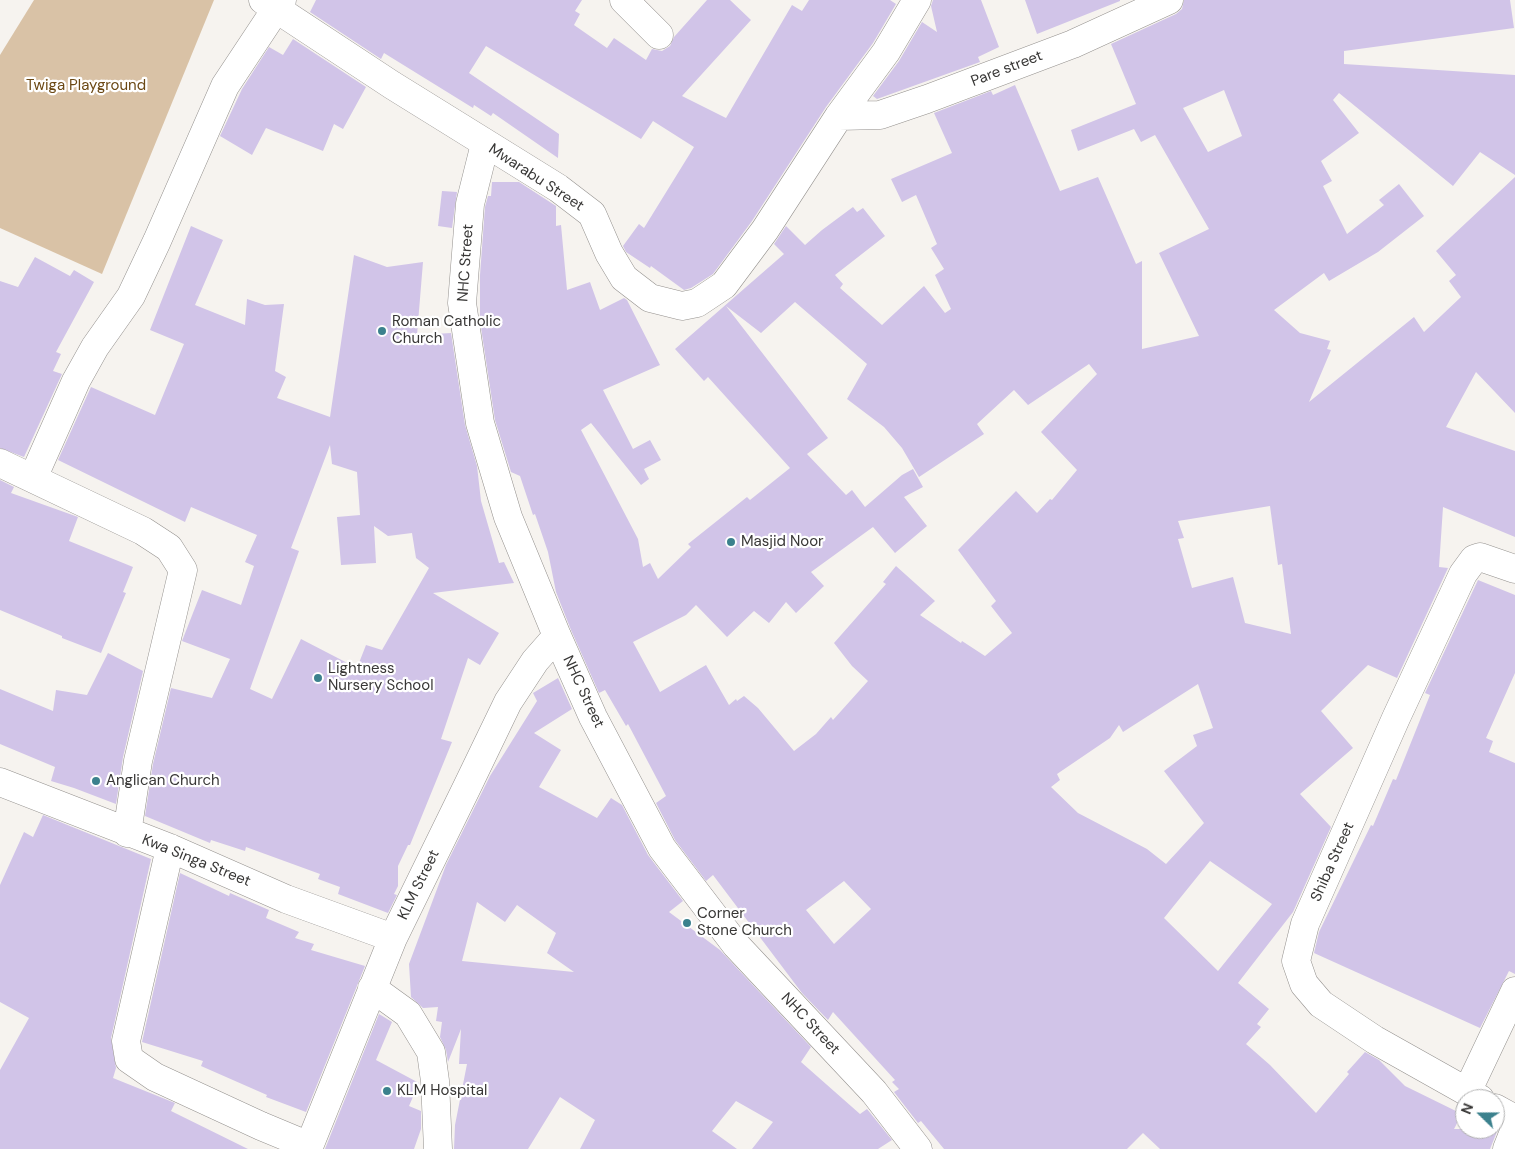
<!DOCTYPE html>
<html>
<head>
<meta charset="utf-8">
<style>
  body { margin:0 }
  #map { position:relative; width:1515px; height:1149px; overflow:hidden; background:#f6f3ef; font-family:"DM Sans",sans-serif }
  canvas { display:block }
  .north { position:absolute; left:1455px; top:1089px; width:50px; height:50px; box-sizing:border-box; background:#fff; border:1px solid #afafaf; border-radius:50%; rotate:292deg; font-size:14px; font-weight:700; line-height:20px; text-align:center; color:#383736 }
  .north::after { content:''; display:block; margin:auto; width:18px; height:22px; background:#3b818d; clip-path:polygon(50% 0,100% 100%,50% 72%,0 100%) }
</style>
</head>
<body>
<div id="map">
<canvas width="1515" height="1149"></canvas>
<div class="north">N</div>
</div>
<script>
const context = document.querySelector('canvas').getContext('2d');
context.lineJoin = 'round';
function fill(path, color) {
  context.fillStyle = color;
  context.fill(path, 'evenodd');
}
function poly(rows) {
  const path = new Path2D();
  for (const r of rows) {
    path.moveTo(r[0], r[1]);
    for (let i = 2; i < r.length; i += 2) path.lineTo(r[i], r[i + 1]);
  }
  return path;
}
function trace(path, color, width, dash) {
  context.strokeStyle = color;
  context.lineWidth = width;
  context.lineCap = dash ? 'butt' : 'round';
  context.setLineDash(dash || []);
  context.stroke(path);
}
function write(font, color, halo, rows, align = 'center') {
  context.font = font + ' "DM Sans",sans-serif';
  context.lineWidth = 4.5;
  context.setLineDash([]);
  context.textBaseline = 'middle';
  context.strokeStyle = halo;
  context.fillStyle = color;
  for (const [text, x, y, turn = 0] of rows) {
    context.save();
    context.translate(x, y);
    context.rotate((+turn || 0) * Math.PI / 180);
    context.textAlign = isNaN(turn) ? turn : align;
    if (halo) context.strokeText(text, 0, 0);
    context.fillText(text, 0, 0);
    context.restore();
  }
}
const green = poly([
  [34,0,214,0,102,274,0,228,0,55]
]);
const building = poly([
  [316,0,582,0,575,11,580,14,574,25,607,48,614,38,646,60,652,49,662,51,670,46,674,37,707,0,730,0,751,20,682,96,726,118,792,5,802,11,809,0,890,0,896,4,873,43,826,107,752,221,713,274,691,288,684,290,651,266,650,268,626,252,623,246,639,224,644,228,694,147,653,121,641,139,486,46,469,73,559,134,558,158,493,113,491,116,474,105,473,108,384,53,381,59,310,12],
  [933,0,981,0,999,47,978,57,980,62,877,99,873,96,899,61,922,22,937,32,931,6],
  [1025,0,1120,0,1120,1,1037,34],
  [1184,0,1510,0,1514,28,1344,51,1344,64,1515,75,1515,175,1480,152,1453,186,1339,93,1333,100,1359,133,1321,161,1332,181,1323,186,1347,234,1384,205,1379,200,1399,184,1424,216,1378,252,1329,281,1324,273,1274,310,1300,333,1330,341,1327,349,1331,350,1309,402,1414,317,1424,332,1461,297,1449,281,1456,275,1436,251,1515,177,1515,413,1476,372,1446,427,1515,451,1515,537,1443,507,1439,567,1448,568,1397,678,1368,665,1321,711,1353,748,1300,794,1331,827,1293,912,1238,983,1269,1009,1257,1024,1261,1027,1246,1044,1270,1065,1316,1113,1349,1074,1347,1072,1365,1052,1379,1060,1405,1086,1462,1114,1454,1129,1498,1129,1490,1149,1160,1149,1143,1133,1127,1149,944,1149,921,1121,918,1123,894,1092,899,1089,892,1082,895,1080,833,1012,828,1020,802,993,713,875,706,881,675,840,656,803,666,796,628,724,626,726,605,690,599,693,571,630,556,592,548,552,535,514,533,515,520,476,511,472,495,420,480,321,480,275,485,207,488,196,491,196,492,182,519,182,556,206,556,226,561,225,567,290,590,282,600,310,624,298,627,300,660,365,603,390,633,449,650,440,661,460,644,469,649,479,641,485,591,423,581,430,638,539,643,567,650,563,658,579,691,547,688,544,747,497,750,500,790,468,708,377,704,381,675,349,784,254,774,244,786,226,805,245,822,230,853,207,857,212,863,208,885,236,835,275,843,284,840,288,882,325,924,286,945,313,951,309,935,275,944,269,931,248,937,244,916,195,902,202,891,179,952,153,934,113,991,91,993,95,1015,85,1060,191,1098,177,1136,264,1142,261,1142,349,1199,336,1159,253,1209,229,1155,135,1141,142,1134,129,1078,151,1071,130,1136,104,1111,44,1176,14,1182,9],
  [1224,90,1242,136,1208,152,1183,108],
  [795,302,867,364,847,399,884,427,902,448,919,477,984,434,977,424,1014,390,1028,405,1089,364,1097,374,1041,432,1077,470,1052,500,1050,499,1037,513,1016,491,958,550,996,601,991,606,1012,633,985,656,962,641,961,643,920,615,935,601,896,566,883,582,886,584,834,643,852,666,868,681,833,720,831,717,816,734,794,751,758,708,744,696,737,701,736,699,729,705,706,665,660,692,633,642,686,615,696,605,727,637,754,611,769,623,786,602,796,613,824,586,811,572,873,527,895,553,927,526,904,497,923,487,913,469,902,475,865,507,852,490,846,495,807,454,828,438,726,306,761,333],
  [1270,506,1278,565,1282,564,1291,634,1245,623,1233,577,1192,588,1178,539,1184,538,1178,521],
  [1198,684,1213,728,1193,735,1197,746,1164,771,1204,823,1166,864,1147,849,1078,813,1051,787,1060,780,1057,774,1110,738,1119,725,1123,732],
  [1210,861,1272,904,1218,971,1164,918],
  [844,881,871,909,834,944,806,910],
  [293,39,366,87,343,129,334,124,323,151,266,128,252,155,220,136,242,89,269,47,283,55],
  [442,191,457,192,452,228,438,226],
  [191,226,223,240,195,305,245,325,247,299,265,305,284,304,275,371,286,377,277,398,330,417,354,255,387,267,423,262,417,335,451,333,465,425,477,466,481,501,499,563,504,562,514,583,433,593,499,633,480,665,468,658,441,739,452,742,410,845,408,845,398,866,398,886,394,894,397,895,388,913,338,894,340,887,318,879,320,874,246,847,245,851,211,840,210,843,145,816,153,764,171,688,212,698,230,659,182,641,202,590,241,605,254,566,245,562,257,535,191,507,185,522,58,460,91,387,155,415,184,344,150,330],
  [330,445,332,464,357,472,360,515,337,517,341,565,376,563,374,526,388,536,412,533,416,558,429,568,382,650,366,645,357,668,301,639,272,699,250,689,299,551,291,548],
  [35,257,70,276,74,270,94,282,56,352,61,354,53,371,62,374,24,457,0,448,0,281,18,287],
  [0,480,14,487,11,493,78,517,69,541,133,567,123,592,126,593,101,653,62,638,62,636,0,610],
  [1478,580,1515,595,1515,673,1486,738,1493,741,1489,752,1515,763,1515,974,1509,971,1480,1028,1314,953,1319,932,1371,825,1373,826,1393,779,1396,780,1430,695,1425,693],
  [108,653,143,671,123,757,116,804,74,788,51,781,55,767,0,744,0,689,53,711,56,690,87,695],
  [558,678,572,709,534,733,561,750,539,787,597,818,611,798,622,805,648,855,683,901,669,912,720,950,811,1047,801,1062,860,1114,867,1109,892,1140,878,1149,752,1149,773,1122,736,1101,712,1131,737,1149,580,1149,595,1120,560,1097,528,1149,454,1149,455,1125,467,1064,459,1064,461,1029,448,1062,446,1050,440,1037,442,1022,436,1021,438,1007,423,1008,411,997,409,964,446,865,490,776,537,701,533,693],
  [477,902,505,922,517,905,556,933,547,953,574,972,462,961],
  [43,815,151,859,111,1038,116,1068,113,1078,175,1103,171,1111,248,1149,0,1149,0,1070,29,1018,0,1002,0,885,24,832,33,837],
  [180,873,229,896,230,893,269,910,266,918,299,932,295,938,314,944,311,950,365,966,306,1112,266,1097,267,1095,201,1066,203,1061,142,1042],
  [379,1014,392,1022,376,1060,419,1083,409,1106,421,1111,421,1129,414,1149,325,1149]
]);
const minor = poly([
  [263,0,392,85,558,188,592,214,609,253,624,278,650,298,682,306,697,303,724,285,765,230,839,116,886,52,917,0],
  [624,0,659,35],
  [839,116,880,115,927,99,1073,44,1169,0],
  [485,144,470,204,462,303,480,423,508,517,557,636,593,717,662,848,736,945,874,1092,918,1149],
  [0,463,143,531,169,548,183,570,138,761,127,833],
  [33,478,76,381,95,347,131,296,157,241,225,86,282,0],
  [0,782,170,848,286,899,393,938],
  [170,848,126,1041,129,1059,155,1077,261,1126,309,1146],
  [372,988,408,1014,431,1052,435,1081,438,1149],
  [1467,1092,1515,991],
  [1480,1099,1375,1040,1321,1004,1304,984,1296,961,1305,924,1396,718,1463,574,1474,559,1480,557,1515,569],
  [1495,1108,1515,1119],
  [308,1149,393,938,467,787,508,702,535,661,557,636],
  [1507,1149,1515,1129]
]);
const markers = [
  [382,331,5,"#3b818d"],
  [731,542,5,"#3b818d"],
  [318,678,5,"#3b818d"],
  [96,781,5,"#3b818d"],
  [687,923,5,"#3b818d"],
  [387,1091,5,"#3b818d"]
];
const streetNames = [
  ["Pare street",1007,69,-21],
  ["Mwarabu Street",536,178,33],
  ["NHC Street",466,263,-86],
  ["NHC Street",583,692,65],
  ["Kwa Singa Street",196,861,22],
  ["Shiba Street",1333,862,-66],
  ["KLM Street",419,885,-64],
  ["NHC Street",810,1024,47]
];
const parkNames = [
  ["Twiga Playground",86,86]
];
const poiNames = [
  ["Roman Catholic",392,322],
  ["Church",392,339],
  ["Masjid Noor",741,542],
  ["Lightness",328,669],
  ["Nursery School",328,686],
  ["Anglican Church",106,781],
  ["Corner",697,914],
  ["Stone Church",697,931],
  ["KLM Hospital",397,1091]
];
fill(green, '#d9c2a6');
fill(building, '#d1c4e8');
trace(minor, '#94918e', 29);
trace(minor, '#fff', 28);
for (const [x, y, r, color] of markers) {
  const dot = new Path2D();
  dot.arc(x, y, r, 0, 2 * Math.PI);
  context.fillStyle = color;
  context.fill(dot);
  trace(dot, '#fff', 2);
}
write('15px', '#383736', '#fff', streetNames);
write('15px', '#6b4814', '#fff', parkNames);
write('15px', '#383736', '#fff', poiNames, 'left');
</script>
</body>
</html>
